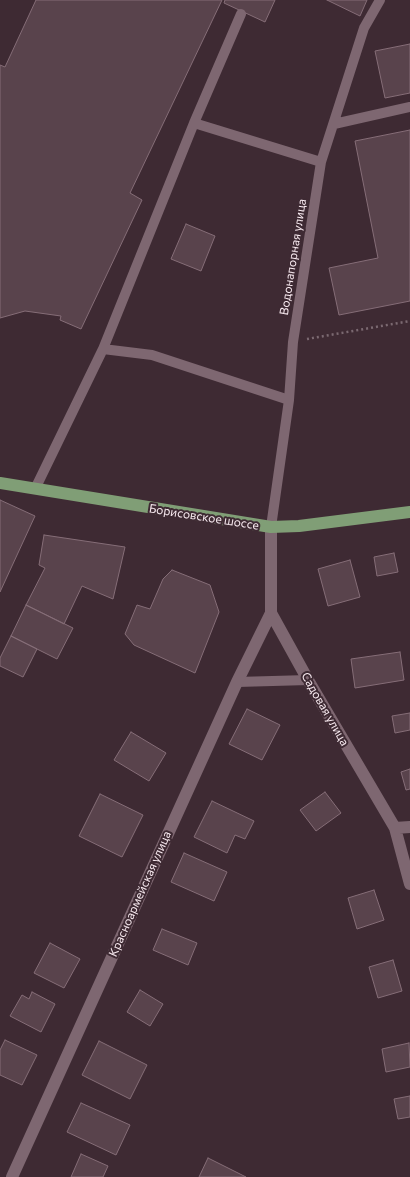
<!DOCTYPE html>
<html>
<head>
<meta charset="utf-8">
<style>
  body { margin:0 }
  canvas { display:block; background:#3e2a33 }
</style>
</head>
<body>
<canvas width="410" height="1177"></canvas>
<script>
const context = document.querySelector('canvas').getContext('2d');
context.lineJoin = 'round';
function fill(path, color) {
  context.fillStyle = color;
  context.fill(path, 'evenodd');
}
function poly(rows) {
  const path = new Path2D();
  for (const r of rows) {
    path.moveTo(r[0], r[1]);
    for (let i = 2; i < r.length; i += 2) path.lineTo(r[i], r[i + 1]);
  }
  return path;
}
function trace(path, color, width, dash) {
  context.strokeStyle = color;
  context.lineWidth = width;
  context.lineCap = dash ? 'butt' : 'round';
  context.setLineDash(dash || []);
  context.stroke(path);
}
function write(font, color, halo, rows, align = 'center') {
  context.font = font + ' Commissioner,sans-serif';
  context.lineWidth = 4;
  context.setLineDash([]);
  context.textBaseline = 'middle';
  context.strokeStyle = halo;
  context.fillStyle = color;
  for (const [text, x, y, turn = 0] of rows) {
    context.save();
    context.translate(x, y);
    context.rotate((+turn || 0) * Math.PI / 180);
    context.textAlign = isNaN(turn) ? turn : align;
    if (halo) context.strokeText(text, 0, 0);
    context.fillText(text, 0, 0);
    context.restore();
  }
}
const building = poly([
  [36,0,222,0,130,193,142,200,81,329,60,320,61,316,25,311,0,318,0,65,5,67,36,0],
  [225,0,275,0,265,22,224,3,225,0],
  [327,0,367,0,360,16,327,0],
  [410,44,410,93,385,98,375,51,410,44],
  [410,130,410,301,339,315,329,268,378,258,355,141,410,130],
  [186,224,215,236,201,271,171,259,186,224],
  [0,500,35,516,0,592,0,500],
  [44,535,125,547,113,599,82,586,64,624,26,605,45,568,39,565,44,535],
  [394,553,398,572,377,576,374,557,394,553],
  [350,560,360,597,328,606,318,569,350,560],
  [172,570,210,585,219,612,195,673,134,645,125,634,137,605,150,609,163,579,172,570],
  [26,605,73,628,57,659,11,636,26,605],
  [11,636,37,649,23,677,0,666,0,658,11,636],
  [400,652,404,680,355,688,351,659,400,652],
  [247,709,280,725,262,760,229,744,247,709],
  [410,713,410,730,395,733,392,716,410,713],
  [131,732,166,753,149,781,114,760,131,732],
  [410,769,410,789,406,790,401,772,410,769],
  [325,792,341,813,316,831,300,810,325,792],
  [100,794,143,815,122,857,79,836,100,794],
  [212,801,254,821,245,839,235,835,227,853,194,837,212,801],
  [184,853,227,872,214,901,171,882,184,853],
  [374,890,384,920,357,929,348,898,374,890],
  [162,929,197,943,188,965,153,950,162,929],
  [50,943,80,959,64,988,34,973,50,943],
  [393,960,402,991,378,998,369,967,393,960],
  [140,990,163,1004,150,1026,127,1012,140,990],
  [32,992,55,1004,41,1032,10,1016,22,995,29,999,32,992],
  [5,1040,37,1055,22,1085,0,1075,0,1050,5,1040],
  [99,1041,147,1065,130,1099,82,1075,99,1041],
  [409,1043,410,1067,386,1072,382,1049,409,1043],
  [410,1096,410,1117,398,1119,394,1099,410,1096],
  [81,1103,130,1125,116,1155,67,1132,81,1103],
  [81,1154,108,1166,103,1177,71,1177,81,1154],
  [208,1158,246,1177,199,1177,208,1158]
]);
const path = poly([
  [307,339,410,321]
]);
const lane = poly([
  [194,123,241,14],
  [334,124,410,107],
  [289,400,152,355,103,349,194,123,321,162],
  [35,489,103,349],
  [271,527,289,400,293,342,321,162,364,28,380,0],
  [237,682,308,680]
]);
const street = poly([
  [271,527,271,613,308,680,395,828,410,884],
  [395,828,410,827],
  [12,1177,237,682,271,613]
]);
const primary = poly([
  [0,483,271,527,299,526,410,512]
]);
const streetNames = [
  ["Водонапорная улица",293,257,-81],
  ["Борисовское шоссе",204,517,9],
  ["Садовая улица",325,709,60],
  ["Красноармейская улица",140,894,-66]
];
fill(building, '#59434c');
trace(building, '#856d77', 1);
trace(path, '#7b6971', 2.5, [2, 3]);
trace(lane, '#7e6771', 10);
trace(street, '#7e6771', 12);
trace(primary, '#809e76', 12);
write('12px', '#f8eaf0', '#3e2a33', streetNames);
</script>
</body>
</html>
